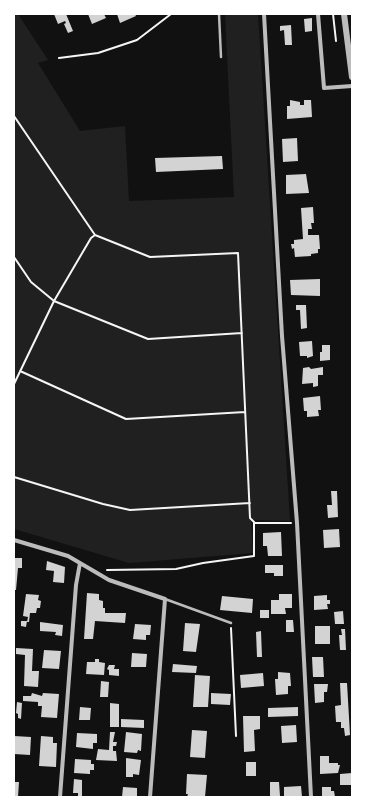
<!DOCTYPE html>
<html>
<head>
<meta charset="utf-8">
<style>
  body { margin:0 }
  #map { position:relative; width:366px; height:811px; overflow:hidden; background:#111; font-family:Spectral,serif }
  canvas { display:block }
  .frame { position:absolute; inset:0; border:15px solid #fff; pointer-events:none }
</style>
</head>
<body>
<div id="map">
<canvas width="366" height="811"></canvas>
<div class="frame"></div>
</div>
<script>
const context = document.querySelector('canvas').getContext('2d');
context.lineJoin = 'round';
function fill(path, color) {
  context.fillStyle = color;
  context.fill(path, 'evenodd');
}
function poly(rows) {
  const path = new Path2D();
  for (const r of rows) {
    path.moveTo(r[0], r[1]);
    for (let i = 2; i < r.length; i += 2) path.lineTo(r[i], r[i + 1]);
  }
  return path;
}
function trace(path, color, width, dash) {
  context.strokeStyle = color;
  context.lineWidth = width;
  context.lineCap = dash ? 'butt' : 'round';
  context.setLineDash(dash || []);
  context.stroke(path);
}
const green = poly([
  [14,14,18,14,48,60,38,63,80,131,125,126,129,201,234,197,225,14,258,14,290,521,251,520,253,553,129,563,14,529]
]);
const building = poly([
  [54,14,66,14,73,31,68,33,64,24,66,23,65,21,58,24],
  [88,14,104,14,106,18,92,24],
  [117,14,135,14,136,16,120,23],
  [312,18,312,31,305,32,304,19],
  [291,25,292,45,285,45,284,30,280,31,280,26],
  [290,100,300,102,300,105,304,105,304,100,311,100,312,117,287,119,287,106,290,106],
  [297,138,298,161,283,162,282,139],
  [222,156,223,169,156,172,155,158],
  [306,174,309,193,286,194,286,175],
  [313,207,314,223,311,223,312,229,308,229,308,235,319,235,320,249,318,249,318,253,311,254,311,256,295,257,294,248,292,249,291,244,294,244,294,240,303,239,301,208],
  [320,279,320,296,291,295,290,280],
  [296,305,306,305,307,328,301,329,300,310,296,310],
  [312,341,313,356,307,358,307,356,300,356,299,342],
  [322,345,330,345,330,360,320,361,320,352,322,352],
  [309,367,311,369,323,367,323,375,318,375,318,386,313,387,313,383,302,384,303,368],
  [320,396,321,410,318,410,319,416,307,417,307,411,304,411,303,398],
  [331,491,337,491,338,517,328,518,327,505,332,505],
  [339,529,340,547,324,548,323,530],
  [281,532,282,556,268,556,267,546,263,546,263,533],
  [14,558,22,558,22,568,18,568,16,590,14,590],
  [47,561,65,567,64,583,53,582,54,571,46,570],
  [265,565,283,565,283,576,274,576,274,573,265,573],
  [87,593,99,594,99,600,103,601,103,608,105,608,105,613,126,613,125,623,95,621,93,639,84,639],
  [26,594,39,595,38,600,41,601,40,608,37,608,36,613,30,613,29,622,27,622,28,617,23,616],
  [279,594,292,594,292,608,285,608,286,614,271,614,271,600,279,600],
  [327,595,327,600,330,600,330,604,327,604,328,609,314,610,314,596],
  [222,596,253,599,252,613,220,610],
  [260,610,269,610,269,618,260,618],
  [343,611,344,624,335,624,334,612],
  [286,620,293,620,294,632,286,632],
  [21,621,27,621,26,627,21,626],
  [40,622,63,625,62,636,55,635,56,632,40,631],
  [185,623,200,624,196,652,183,651],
  [135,624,151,625,150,635,146,635,146,640,133,639],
  [315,626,330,626,330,644,315,644],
  [341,629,345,629,346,650,340,650,339,635,342,635],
  [261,631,262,657,257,657,256,632],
  [16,648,33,649,32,671,39,671,38,687,24,686,25,655,16,654],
  [44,650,61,651,59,669,42,668],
  [132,653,147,654,146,667,131,667],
  [312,657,323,657,324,677,313,677],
  [95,659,99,659,99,662,105,663,104,675,86,674,87,662,95,662],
  [173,664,197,666,196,673,172,672],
  [109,665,115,665,114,669,119,669,119,676,109,675,109,670,107,669],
  [278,672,290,673,291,686,288,686,288,694,276,695,275,679,278,679],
  [263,673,264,686,241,688,240,675],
  [195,675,210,676,208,707,193,707],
  [101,681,109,682,108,697,100,697],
  [340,683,347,683,350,735,345,736,344,728,341,728,341,722,336,722,335,706,341,705],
  [314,684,328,684,327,692,324,692,324,702,315,703],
  [32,693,42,696,43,693,59,694,57,718,41,717,42,706,38,706,38,702,23,701,23,696,31,696],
  [211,693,231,694,230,705,211,704],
  [17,702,22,703,21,719,18,718,18,714,16,713],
  [110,703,119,704,119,727,110,727],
  [80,707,91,708,90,720,79,720],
  [298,707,298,716,268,717,268,708],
  [243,716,260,716,260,729,254,730,255,751,244,752],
  [121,719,144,720,144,728,121,727],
  [296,725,297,742,282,743,281,726],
  [192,730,207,731,205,758,190,757],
  [110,732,115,732,113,742,117,742,116,746,113,746,113,751,116,751,117,761,96,760,98,749,109,750],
  [126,732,142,734,141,751,138,750,137,753,124,752],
  [77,733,97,734,97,743,93,743,93,749,76,747],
  [14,736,31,737,30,755,14,754],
  [41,736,53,737,53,743,57,743,56,767,39,766],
  [320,756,329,756,329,763,338,763,338,765,340,765,338,773,320,774],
  [126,758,141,760,139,775,133,774,133,777,126,777],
  [75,759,91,760,91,764,94,764,94,770,90,770,90,774,74,773],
  [246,762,256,762,256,776,246,776],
  [352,773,352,785,340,785,340,774],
  [187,774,207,775,205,797,187,797,188,794,186,794],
  [74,779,82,780,82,796,78,796,78,793,73,793],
  [14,782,19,782,18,797,14,797],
  [270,782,279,782,280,796,270,796],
  [301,786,302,797,284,797,284,787],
  [123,787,137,788,137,797,122,797],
  [322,787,331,787,331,791,334,791,335,797,322,797]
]);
const path = poly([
  [333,14,336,41],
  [59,58,98,53,137,40,171,14],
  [14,116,95,235,150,257,238,253,250,518,255,523,291,523],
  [14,257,31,282,54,301,91,238,95,235],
  [20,371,126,419,245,412],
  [14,384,54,301,148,339,242,333],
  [14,477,103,504,130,510,250,503],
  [107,570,176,569,203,563,254,556,254,523],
  [231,628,236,736]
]);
const service = poly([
  [219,14,221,57],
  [165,599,231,623]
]);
const minor = poly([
  [264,14,282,336,297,523,311,797],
  [318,14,324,88,352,86],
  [14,540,68,556,109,580,165,599,150,797],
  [60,797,76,585,80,563]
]);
const tertiary = poly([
  [344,14,352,77]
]);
fill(green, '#202020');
fill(building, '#d3d3d3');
trace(path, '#f5f5f5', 2);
trace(service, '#bcbcbc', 2.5);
trace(minor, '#bcbcbc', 4);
trace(tertiary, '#bcbcbc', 6);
</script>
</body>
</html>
